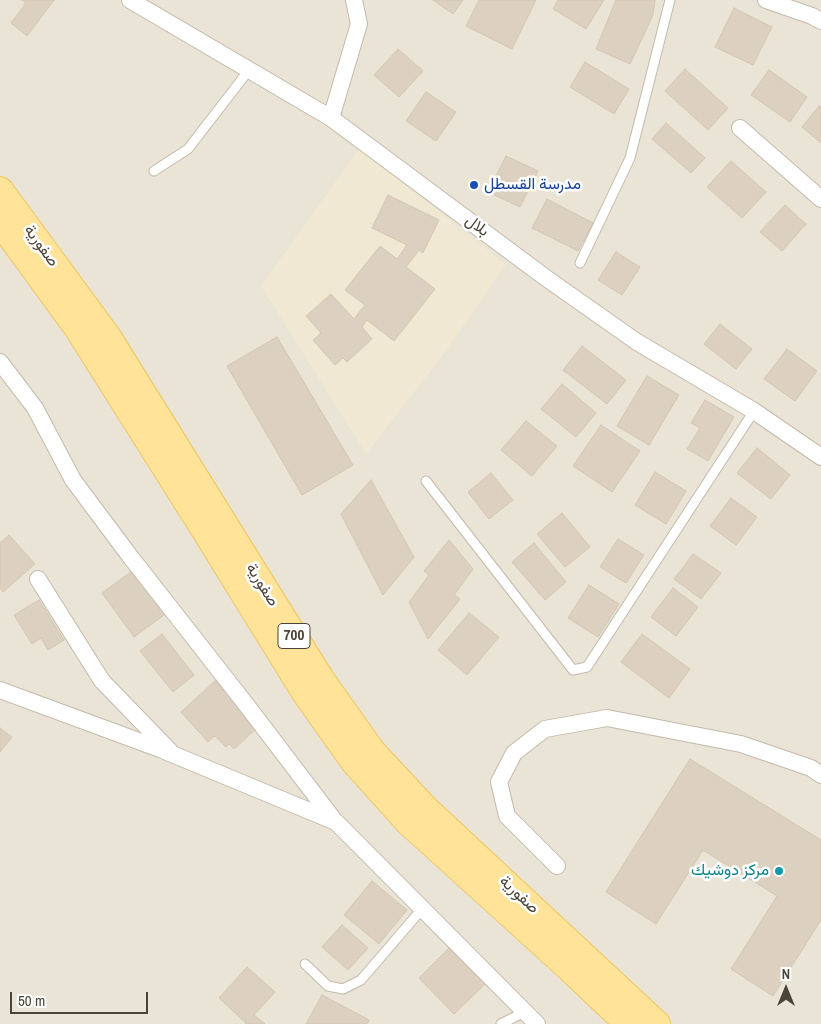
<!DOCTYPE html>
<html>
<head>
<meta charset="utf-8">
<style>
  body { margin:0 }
  #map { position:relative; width:821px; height:1024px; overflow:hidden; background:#f6f2e9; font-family:"Archivo Narrow",sans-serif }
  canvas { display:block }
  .north { position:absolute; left:761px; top:964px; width:50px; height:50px; -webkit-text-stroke:4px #fff; paint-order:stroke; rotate:0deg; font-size:14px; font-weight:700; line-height:20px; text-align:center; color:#4b4337 }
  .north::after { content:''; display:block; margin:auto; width:18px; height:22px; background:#4b4337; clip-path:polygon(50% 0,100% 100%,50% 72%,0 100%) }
  .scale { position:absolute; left:10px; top:992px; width:138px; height:22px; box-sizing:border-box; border:2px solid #4b4337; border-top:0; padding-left:6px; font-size:15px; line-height:18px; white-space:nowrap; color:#4b4337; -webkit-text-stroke:4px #fff; paint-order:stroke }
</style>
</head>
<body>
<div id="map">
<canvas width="821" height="1024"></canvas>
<div class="north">N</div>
<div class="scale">50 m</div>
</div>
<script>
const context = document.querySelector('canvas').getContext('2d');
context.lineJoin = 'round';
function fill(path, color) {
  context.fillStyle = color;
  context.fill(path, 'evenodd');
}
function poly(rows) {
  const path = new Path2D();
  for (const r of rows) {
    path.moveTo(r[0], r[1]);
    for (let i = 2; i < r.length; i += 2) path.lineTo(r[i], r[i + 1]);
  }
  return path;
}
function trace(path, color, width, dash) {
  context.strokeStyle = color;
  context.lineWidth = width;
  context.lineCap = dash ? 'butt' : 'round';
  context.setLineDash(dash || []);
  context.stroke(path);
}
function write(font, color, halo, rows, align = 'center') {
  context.font = font + ' "Archivo Narrow",Vazirmatn,sans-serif';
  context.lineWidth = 5;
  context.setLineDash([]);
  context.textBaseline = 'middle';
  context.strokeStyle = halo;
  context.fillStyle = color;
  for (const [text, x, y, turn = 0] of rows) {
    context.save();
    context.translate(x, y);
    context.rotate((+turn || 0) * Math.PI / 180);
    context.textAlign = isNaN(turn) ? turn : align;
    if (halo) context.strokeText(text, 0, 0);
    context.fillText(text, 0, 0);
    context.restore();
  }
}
const residential = poly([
  [0,0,821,0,821,1024,0,1024]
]);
const education = poly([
  [359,149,506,264,446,351,366,454,261,286]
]);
const building = poly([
  [22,0,54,0,27,36,11,23,26,3,22,0],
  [433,0,463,0,453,14,433,0],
  [479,0,536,0,512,49,466,26,479,0],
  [558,0,604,0,586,29,553,9,558,0],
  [616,0,655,0,653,15,630,64,596,49,616,0],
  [734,8,772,27,753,65,715,47,734,8],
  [398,49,423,71,399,97,374,75,398,49],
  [585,62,629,89,614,114,570,87,585,62],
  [685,69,728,108,708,130,665,91,685,69],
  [769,70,807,97,790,122,751,95,769,70],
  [426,92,456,112,436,141,406,121,426,92],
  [819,106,821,107,821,143,802,127,819,106],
  [666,123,705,158,691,173,652,139,666,123],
  [506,156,538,171,520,207,488,192,506,156],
  [731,161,766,192,742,218,707,187,731,161],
  [388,195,439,220,423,253,419,250,406,267,435,289,394,341,367,320,362,327,372,339,347,362,343,358,335,365,313,340,321,333,306,316,331,294,354,319,365,305,345,290,380,246,397,259,407,245,372,228,388,195],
  [547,199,593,223,578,251,532,228,547,199],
  [785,205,806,224,782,251,760,232,785,205],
  [616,252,640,267,622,295,598,280,616,252],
  [720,324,752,349,736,369,704,344,720,324],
  [277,337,353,465,302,495,227,366,277,337],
  [582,346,626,380,607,404,563,370,582,346],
  [787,349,817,371,795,401,764,379,787,349],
  [647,376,679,395,649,445,617,426,647,376],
  [562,384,596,413,576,437,541,409,562,384],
  [705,400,734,417,708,461,687,449,700,428,691,423,705,400],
  [526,421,557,446,532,476,501,450,526,421],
  [601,425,640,451,612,492,573,466,601,425],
  [757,448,790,475,771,499,737,473,757,448],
  [655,472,686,491,666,524,635,505,655,472],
  [491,473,513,500,489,519,468,492,491,473],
  [371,480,414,557,383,595,341,514,371,480],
  [731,498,757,517,736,545,710,526,731,498],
  [562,513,590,547,565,567,537,534,562,513],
  [9,535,35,564,3,592,0,588,0,543,9,535],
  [618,539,644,555,626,583,600,567,618,539],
  [449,540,473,569,454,595,460,599,428,639,409,602,429,575,424,571,449,540],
  [534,543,566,582,545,600,512,562,534,543],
  [693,554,721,573,701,599,674,579,693,554],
  [135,569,167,613,134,637,102,593,135,569],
  [589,585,619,604,598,637,568,618,589,585],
  [673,588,698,607,676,636,651,617,673,588],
  [39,600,64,640,48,650,41,638,32,644,14,615,39,600],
  [469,613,499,637,467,675,438,650,469,613],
  [162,634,194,675,173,692,140,651,162,634],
  [642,634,690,669,669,698,621,662,642,634],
  [216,680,259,726,234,749,229,744,226,747,215,736,208,742,181,712,216,680],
  [0,728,12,737,0,752,0,728],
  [690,759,821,840,821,920,773,996,731,969,777,896,703,850,656,924,606,892,690,759],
  [372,881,407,910,379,944,344,915,372,881],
  [342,925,368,948,348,970,322,947,342,925],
  [449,948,485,984,454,1014,419,978,449,948],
  [247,967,275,992,254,1015,265,1024,245,1024,246,1023,219,998,247,967],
  [322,995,369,1020,367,1024,306,1024,322,995]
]);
const service = poly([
  [154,171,188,149,249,70],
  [580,263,630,158,670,0],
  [426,481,573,670,587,667,754,411],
  [305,964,328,986,343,989,361,980,422,909],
  [501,1024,524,1012]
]);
const minor = poly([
  [130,0,331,118,546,278,637,342,754,411,821,457],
  [766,0,812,16,821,21],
  [331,118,359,24,354,0],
  [740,128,821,199],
  [0,362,35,408,73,480,129,555,248,707,334,820],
  [38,579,102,681,170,751],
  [0,690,160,749,336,822,537,1024],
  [557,866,507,816,499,782,514,753,545,729,607,718,741,744,811,768,821,775]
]);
const primary = poly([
  [0,190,108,337,321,679,372,751,425,808,657,1024],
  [0,222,78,329,207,534,305,693,354,762,408,822,569,968,628,1024]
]);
const markers = [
  [474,185,5,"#1a4fb4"],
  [779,871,5,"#0f9aa8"]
];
const shields = [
  [294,636,32]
];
const shieldNames = [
  ["700",294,636]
];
const transitNames = [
  ["مدرسة القسطل",484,185]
];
const streetNames = [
  ["بلال",477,226,37],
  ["صفورية",41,246,54],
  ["صفورية",262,585,58],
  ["صفورية",519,895,43]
];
const cultureNames = [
  ["مركز دوشيك",769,871]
];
fill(residential, '#eae4d7');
fill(education, '#f0e8d2');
fill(building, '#dcd1c0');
trace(building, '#d4c6b0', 1);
trace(service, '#c2baab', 11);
trace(minor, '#c2baab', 18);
trace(primary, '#eec55f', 28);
trace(service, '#fff', 9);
trace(minor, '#fff', 16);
trace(primary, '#ffe399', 26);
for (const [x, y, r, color] of markers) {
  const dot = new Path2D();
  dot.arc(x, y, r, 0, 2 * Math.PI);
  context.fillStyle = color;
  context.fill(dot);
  trace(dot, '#fff', 2);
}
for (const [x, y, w] of shields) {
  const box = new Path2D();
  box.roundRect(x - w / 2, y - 12.5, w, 25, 4);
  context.fillStyle = '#fff';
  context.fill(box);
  trace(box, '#4b4337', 1);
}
write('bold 15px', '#4b4337', null, shieldNames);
write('16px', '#164399', '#fff', transitNames, 'left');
write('16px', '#4b4337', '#fff', streetNames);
write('16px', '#0d838f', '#fff', cultureNames, 'right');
</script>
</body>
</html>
